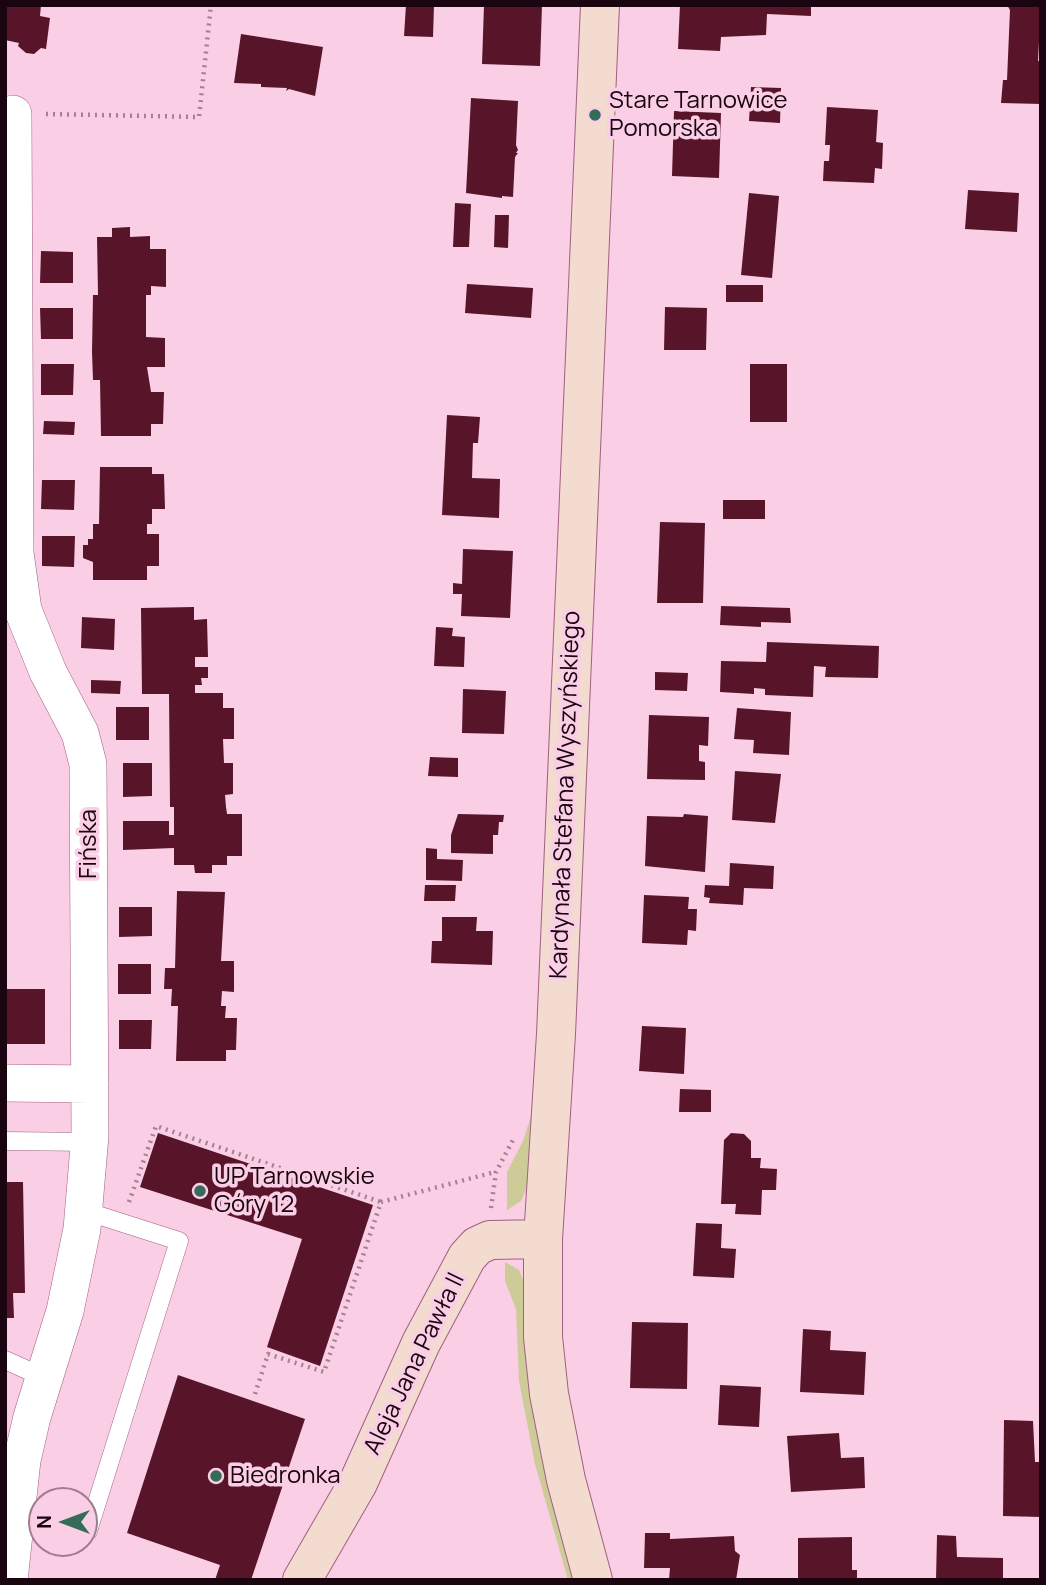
<!DOCTYPE html>
<html>
<head>
<meta charset="utf-8">
<style>
  body { margin:0 }
  #map { position:relative; width:1046px; height:1585px; overflow:hidden; background:#facee5; font-family:Manrope,sans-serif }
  canvas { display:block }
  .frame { position:absolute; inset:0; border:7px solid #1a0410; pointer-events:none }
  .north { position:absolute; left:28px; top:1487px; width:70px; height:70px; box-sizing:border-box; background:#facee5; border:2px solid #a07d90; border-radius:50%; rotate:270deg; font-size:19px; font-weight:700; line-height:28px; text-align:center; color:#1a0410 }
  .north::after { content:''; display:block; margin:auto; width:24px; height:32px; background:#336d57; clip-path:polygon(50% 0,100% 100%,50% 72%,0 100%) }
</style>
</head>
<body>
<div id="map">
<canvas width="1046" height="1585"></canvas>
<div class="frame"></div>
<div class="north">N</div>
</div>
<script>
const context = document.querySelector('canvas').getContext('2d');
context.lineJoin = 'round';
function fill(path, color) {
  context.fillStyle = color;
  context.fill(path, 'evenodd');
}
function poly(rows) {
  const path = new Path2D();
  for (const r of rows) {
    path.moveTo(r[0], r[1]);
    for (let i = 2; i < r.length; i += 2) path.lineTo(r[i], r[i + 1]);
  }
  return path;
}
function trace(path, color, width, dash) {
  context.strokeStyle = color;
  context.lineWidth = width;
  context.lineCap = dash ? 'butt' : 'round';
  context.setLineDash(dash || []);
  context.stroke(path);
}
function write(font, color, halo, rows, align = 'center') {
  context.font = font + ' Manrope,sans-serif';
  context.lineWidth = 7;
  context.setLineDash([]);
  context.textBaseline = 'middle';
  context.strokeStyle = halo;
  context.fillStyle = color;
  for (const [text, x, y, turn = 0] of rows) {
    context.save();
    context.translate(x, y);
    context.rotate((+turn || 0) * Math.PI / 180);
    context.textAlign = isNaN(turn) ? turn : align;
    if (halo) context.strokeText(text, 0, 0);
    context.fillText(text, 0, 0);
    context.restore();
  }
}
const green = poly([
  [531,1116,535,1117,530,1181,521,1201,507,1210,507,1172,523,1141],
  [505,1262,519,1270,525,1284,576,1580,568,1580,535,1464,519,1381,516,1309,505,1281]
]);
const building = poly([
  [5,5,41,5,40,16,50,18,46,49,41,48,34,54,26,53,18,46,19,43,5,40],
  [406,5,434,5,433,37,404,36],
  [484,5,542,5,540,66,482,64],
  [680,5,811,5,811,16,767,14,766,35,721,37,720,51,678,49],
  [1007,5,1041,5,1038,61,1041,61,1041,104,1001,103,1003,80,1007,80,1010,10],
  [241,34,323,47,315,96,289,89,286,91,287,88,261,87,261,84,234,83],
  [751,87,781,88,780,123,749,121],
  [471,98,518,101,516,145,518,150,516,153,518,153,515,157,513,197,502,196,502,198,466,193],
  [827,107,878,110,876,142,883,143,882,169,875,168,874,183,823,181,824,161,829,161,830,145,825,145],
  [674,111,721,113,719,178,672,176],
  [968,190,1019,193,1017,232,965,229],
  [749,193,779,196,772,278,741,275],
  [455,203,471,204,469,247,453,247],
  [495,215,509,215,508,248,494,247],
  [130,227,130,237,150,236,150,249,166,249,166,287,151,286,151,295,146,295,146,337,165,338,165,367,147,367,151,392,164,392,163,424,151,424,151,436,101,436,100,380,93,380,92,352,93,295,98,295,97,237,112,237,112,228],
  [41,251,73,252,73,283,40,283],
  [467,284,533,288,531,318,465,313],
  [726,285,763,285,763,302,726,302],
  [665,307,707,308,706,350,664,350],
  [40,308,73,308,73,339,41,339],
  [41,364,74,364,73,395,41,395],
  [750,364,787,364,787,422,750,422],
  [447,415,480,417,478,443,473,443,472,478,500,479,499,518,442,515],
  [44,421,75,422,74,435,43,434],
  [100,467,152,467,152,474,164,474,165,509,152,509,152,524,147,524,147,534,159,534,159,566,147,566,147,580,93,580,93,562,83,558,83,545,88,545,88,539,93,539,93,524,99,524],
  [42,480,75,480,74,510,41,509],
  [723,500,765,500,765,519,723,519],
  [660,522,705,523,703,603,657,603],
  [42,536,75,536,74,567,42,566],
  [463,549,513,551,510,618,461,616,462,594,453,594,453,583,462,584],
  [721,606,790,608,791,623,761,622,761,627,720,625],
  [194,607,194,620,207,619,208,657,195,657,195,667,208,667,208,678,201,678,202,685,195,685,195,693,223,693,223,708,234,708,234,739,223,739,224,763,233,763,233,794,225,795,226,807,227,814,242,814,242,856,227,856,227,865,212,865,212,873,195,873,194,865,174,865,174,848,123,850,123,821,169,821,169,835,174,835,174,807,170,807,169,694,142,694,141,608],
  [82,617,115,619,114,650,81,648],
  [436,627,453,628,452,636,465,637,464,667,434,666],
  [767,642,879,646,878,678,825,677,826,667,814,666,813,697,765,695,765,689,754,688,754,694,720,692,721,661,766,662],
  [655,672,688,673,687,691,655,690],
  [91,680,121,681,120,694,91,693],
  [463,689,506,691,504,734,462,733],
  [116,707,149,707,149,740,116,740],
  [737,708,791,712,789,755,753,753,754,740,734,739],
  [649,715,709,717,708,746,699,745,699,761,705,762,705,780,647,779],
  [430,757,458,758,458,777,428,776],
  [123,763,152,763,152,796,123,797],
  [735,771,781,774,775,823,732,820],
  [458,814,504,815,503,822,499,822,498,835,493,835,493,854,451,853,451,835],
  [684,814,708,816,705,872,645,866,647,816,683,817],
  [426,848,437,849,437,859,463,860,462,881,426,880],
  [730,863,774,866,773,889,744,888,743,905,709,903,710,898,704,897,705,885,729,886],
  [425,885,456,885,455,901,424,901],
  [177,891,225,892,221,961,234,961,234,992,222,991,221,1006,226,1006,225,1018,237,1018,236,1050,226,1050,226,1061,176,1061,178,1006,171,1006,172,989,164,989,165,968,175,968],
  [644,895,689,897,688,909,697,909,696,931,688,930,687,945,642,943],
  [119,907,152,907,152,936,119,937],
  [442,917,477,917,476,931,493,931,492,965,431,963,432,941,442,941],
  [118,964,151,964,151,994,118,994],
  [5,989,45,989,45,1044,5,1044],
  [119,1020,152,1020,151,1049,119,1049],
  [642,1026,686,1028,684,1074,639,1071],
  [680,1089,711,1090,711,1112,679,1112],
  [158,1133,373,1205,320,1366,267,1347,302,1239,140,1187],
  [731,1133,744,1134,751,1141,751,1158,761,1158,760,1168,777,1169,776,1190,762,1190,761,1215,735,1214,736,1204,721,1204,724,1140],
  [5,1182,23,1182,25,1293,13,1293,14,1318,5,1318],
  [696,1223,722,1224,721,1248,736,1249,734,1278,693,1276],
  [632,1322,688,1323,687,1389,630,1388],
  [803,1329,831,1331,830,1350,866,1352,864,1395,800,1392],
  [178,1375,305,1419,251,1580,215,1580,220,1565,127,1533],
  [720,1385,761,1387,759,1427,718,1425],
  [1004,1420,1033,1421,1035,1462,1041,1462,1041,1517,1003,1516],
  [839,1433,841,1458,864,1457,865,1488,791,1492,787,1436],
  [645,1533,670,1533,670,1539,734,1536,735,1551,740,1555,736,1580,669,1580,670,1568,644,1568],
  [937,1535,956,1536,957,1557,1003,1558,1003,1580,936,1580],
  [852,1537,852,1570,857,1570,857,1580,798,1580,798,1538]
]);
const path = poly([
  [46,114,199,117,211,5],
  [129,1202,156,1126,381,1202],
  [491,1208,496,1172,514,1138],
  [255,1394,268,1354,324,1372,381,1202,495,1172]
]);
const lane = poly([
  [5,1141,90,1142],
  [5,1360,43,1377],
  [14,1516,42,1522],
  [84,1531,88,1531,179,1241,85,1211]
]);
const street = poly([
  [5,1083,90,1084],
  [9,1580,22,1460,32,1417,65,1311,82,1229,90,1135,88,764,80,733,48,672,23,610,15,553,13,114]
]);
const secondary = poly([
  [302,1580,358,1483,421,1343,467,1257,477,1246,490,1240,543,1239],
  [593,1580,566,1480,549,1394,543,1337,543,1239,556,1034,600,5]
]);
const markers = [
  [595,115,7,"#336d57"],
  [200,1191,7,"#336d57"],
  [216,1476,7,"#336d57"]
];
const poiNames = [
  ["Stare Tarnowice",609,101],
  ["Pomorska",609,129],
  ["UP Tarnowskie",214,1177],
  ["Góry 12",214,1205],
  ["Biedronka",230,1476]
];
const streetNames = [
  ["Kardynała Stefana Wyszyńskiego",566,795,-88],
  ["Fińska",89,844,-90],
  ["Aleja Jana Pawła II",415,1364,-64]
];
fill(green, '#cdcb97');
fill(building, '#58152a');
trace(lane, '#a05f83', 19);
trace(street, '#a05f83', 38);
trace(secondary, '#a05f83', 40);
trace(path, '#a48093', 4.5, [2, 5]);
trace(lane, '#fff', 18);
trace(street, '#fff', 37);
trace(secondary, '#f4dbcf', 38);
for (const [x, y, r, color] of markers) {
  const dot = new Path2D();
  dot.arc(x, y, r, 0, 2 * Math.PI);
  context.fillStyle = color;
  context.fill(dot);
  trace(dot, '#facee5', 2.5);
}
write('24px', '#1a0410', '#facee5', poiNames, 'left');
write('24px', '#1a0410', '#facee5', streetNames);
</script>
</body>
</html>
